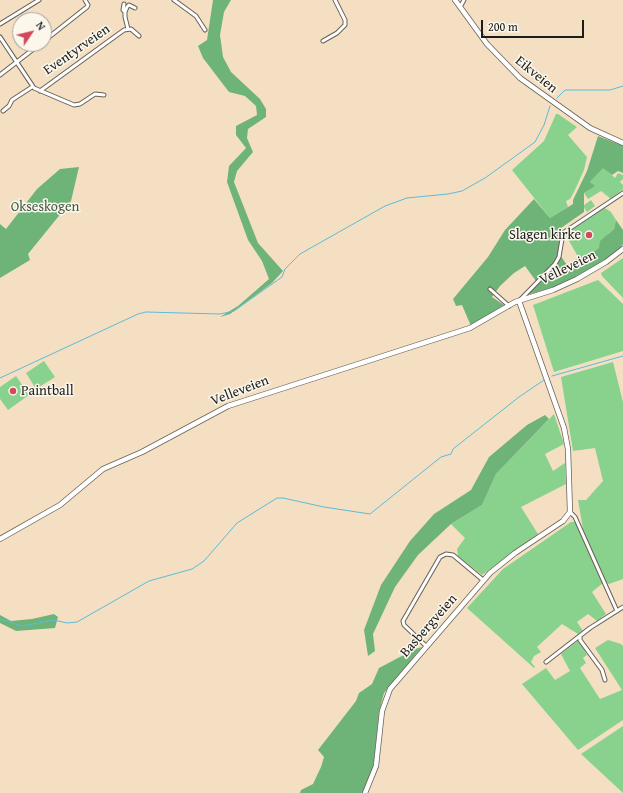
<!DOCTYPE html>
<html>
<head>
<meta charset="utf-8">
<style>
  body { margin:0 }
  #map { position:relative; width:623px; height:793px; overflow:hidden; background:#f4dfc3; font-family:"Gentium Book Plus",serif }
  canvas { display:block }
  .north { position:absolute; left:12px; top:12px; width:40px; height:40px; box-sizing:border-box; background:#fbf7ec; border:1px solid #a29f99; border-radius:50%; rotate:55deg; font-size:11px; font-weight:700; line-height:16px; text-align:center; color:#1c1c1c }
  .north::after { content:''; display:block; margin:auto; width:14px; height:18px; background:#d1495b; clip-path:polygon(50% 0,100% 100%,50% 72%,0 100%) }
  .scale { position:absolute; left:481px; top:20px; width:103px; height:18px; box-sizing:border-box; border:2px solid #1c1c1c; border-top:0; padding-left:5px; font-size:12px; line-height:14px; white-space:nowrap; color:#1c1c1c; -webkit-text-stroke:3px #fbf7ec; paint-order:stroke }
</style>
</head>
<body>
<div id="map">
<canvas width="623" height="793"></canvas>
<div class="north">N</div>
<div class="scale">200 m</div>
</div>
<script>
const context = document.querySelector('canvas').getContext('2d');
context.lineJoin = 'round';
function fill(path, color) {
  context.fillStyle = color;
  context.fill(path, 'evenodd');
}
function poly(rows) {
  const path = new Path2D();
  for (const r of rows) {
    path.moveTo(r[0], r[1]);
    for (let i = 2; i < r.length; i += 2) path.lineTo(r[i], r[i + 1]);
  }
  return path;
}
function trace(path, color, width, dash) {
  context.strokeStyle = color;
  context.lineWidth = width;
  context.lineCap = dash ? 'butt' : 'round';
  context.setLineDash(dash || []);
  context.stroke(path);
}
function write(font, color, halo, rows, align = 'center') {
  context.font = font + ' "Gentium Book Plus",serif';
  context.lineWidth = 3;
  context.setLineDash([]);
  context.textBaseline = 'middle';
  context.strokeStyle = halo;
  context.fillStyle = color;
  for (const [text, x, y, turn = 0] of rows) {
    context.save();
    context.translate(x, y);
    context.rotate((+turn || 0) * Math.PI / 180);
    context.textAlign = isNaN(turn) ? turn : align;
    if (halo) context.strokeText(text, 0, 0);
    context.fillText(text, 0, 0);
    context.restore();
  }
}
const green = poly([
  [556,114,558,114,577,127,568,135,587,157,584,170,574,192,570,199,566,201,568,207,550,218,512,170,544,141],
  [603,167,615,178,618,173,623,175,623,179,620,182,623,185,623,189,611,199,601,191,588,199,584,193,594,186,590,182],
  [591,200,595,206,587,212,583,206],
  [605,208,611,212,616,220,614,229,609,233,599,248,582,260,577,255,565,234],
  [623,258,623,298,602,276,601,273],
  [598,280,623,304,623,351,554,372,533,305],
  [44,361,55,377,36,389,26,373],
  [613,362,623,402,623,579,609,584,605,582,583,529,578,500,586,500,603,481,595,448,573,451,561,377],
  [16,376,29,395,8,410,0,399,0,387],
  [554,414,564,444,545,454,553,471,565,463,566,484,521,507,538,534,482,575,458,556,457,549,465,538,451,524,482,505,496,474],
  [571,522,575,522,603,583,592,592,606,614,597,621,588,614,577,622,583,631,578,634,562,624,537,647,541,652,534,656,531,662,535,667,534,668,467,608,503,569],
  [579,640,587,655,583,658,586,663,580,668,600,699,622,690,595,648,608,640,621,644,623,646,623,720,578,750,522,684,546,668,555,680,570,671,561,654],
  [623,726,623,793,581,754]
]);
const forest = poly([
  [213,0,231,0,224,12,220,35,223,57,231,72,260,99,266,109,266,117,248,129,247,138,253,152,237,171,234,182,258,243,283,271,272,283,230,314,220,317,238,306,269,279,262,261,248,240,227,182,229,166,246,148,236,135,236,126,257,115,256,106,245,96,229,92,203,58,198,46,207,40],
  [598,136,623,146,623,173,618,171,612,175,603,168,590,182,595,186,584,193,584,212,561,228,565,234,560,255,567,265,578,258,582,260,599,248,600,241,614,229,616,220,623,230,623,244,621,247,611,257,590,269,555,287,530,294,528,292,536,281,525,266,514,273,500,286,492,297,504,305,471,326,462,305,456,306,453,299,488,257,505,230,534,199,550,218,573,204,573,200,587,171],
  [79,167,71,201,28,254,30,260,0,278,0,224,6,229,37,189,60,169],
  [545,415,549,419,496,474,482,505,451,524,418,555,395,587,373,634,375,651,368,656,364,630,381,585,410,541,434,514,471,490,489,457,527,425],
  [54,614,58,617,55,628,16,631,0,623,0,615,11,621,32,619],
  [422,647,384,693,379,712,374,761,369,782,363,793,300,793,301,790,313,784,321,767,324,757,318,750,356,701,359,693,372,684,379,668,415,649]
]);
const stream = poly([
  [557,98,565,90,610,90,623,86],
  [552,376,623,356],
  [0,378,138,314,146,312,220,314,234,311,282,277,285,269,300,254,385,206,407,198,448,194,462,191,485,178,535,142,544,125,550,106],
  [0,619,22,626,54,620,67,623,77,622,149,581,192,569,204,561,237,523,277,498,283,498,324,507,370,514,441,457,451,454,453,449,519,397,544,380]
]);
const minor = poly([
  [174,0,196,16,205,30],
  [124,4,123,10,125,12,125,17,128,29],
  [460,7,464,0],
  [125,12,127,7,129,5,135,8],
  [0,24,39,0],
  [0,37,34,88,74,105,80,104,95,94,104,95],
  [44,41,87,7,88,5,85,0],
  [323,41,337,33,345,25,345,20,335,0],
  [0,75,40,44],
  [40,91,124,30,131,29,139,36],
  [3,111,9,106,12,100,32,87],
  [490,289,509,306],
  [519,301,555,264,559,257,563,233,623,193],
  [570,512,575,517,617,611],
  [580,636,580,640,602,670,605,680],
  [426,646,404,625,403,621,440,557,446,554,453,555,483,580],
  [546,662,590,628,623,607]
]);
const secondary = poly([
  [455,0,487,44,520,78,590,128,623,143],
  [0,539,60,505,103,469,142,452,228,406,470,328,515,302,553,290,577,279,606,262,623,249],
  [365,793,376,766,382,711,390,689,490,573,515,553,563,521,570,512,568,449,564,428,519,301]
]);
const markers = [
  [589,235,4,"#d1495b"],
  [13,391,4,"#d1495b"]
];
const streetNames = [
  ["Eventyrveien",77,50,-35],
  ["Eikveien",536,75,39],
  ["Velleveien",568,268,-26],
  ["Velleveien",240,391,-21],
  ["Basbergveien",429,626,-49]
];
const parkNames = [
  ["Okseskogen",45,207]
];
const poiNames = [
  ["Slagen kirke",581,235],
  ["Paintball",21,391,"left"]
];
fill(green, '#89d28e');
fill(forest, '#6eb479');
trace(stream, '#5abcd8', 1);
trace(minor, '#686056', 5);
trace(secondary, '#686056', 6);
trace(minor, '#fff', 3);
trace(secondary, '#fff', 4.5);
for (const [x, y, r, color] of markers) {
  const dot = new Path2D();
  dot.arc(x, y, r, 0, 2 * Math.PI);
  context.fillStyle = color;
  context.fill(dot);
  trace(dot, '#fbf7ec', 1.5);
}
write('14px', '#1c1c1c', '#fbf7ec', streetNames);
write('14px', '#425c44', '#fbf7ec', parkNames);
write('14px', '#1c1c1c', '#fbf7ec', poiNames, 'right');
</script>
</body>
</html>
